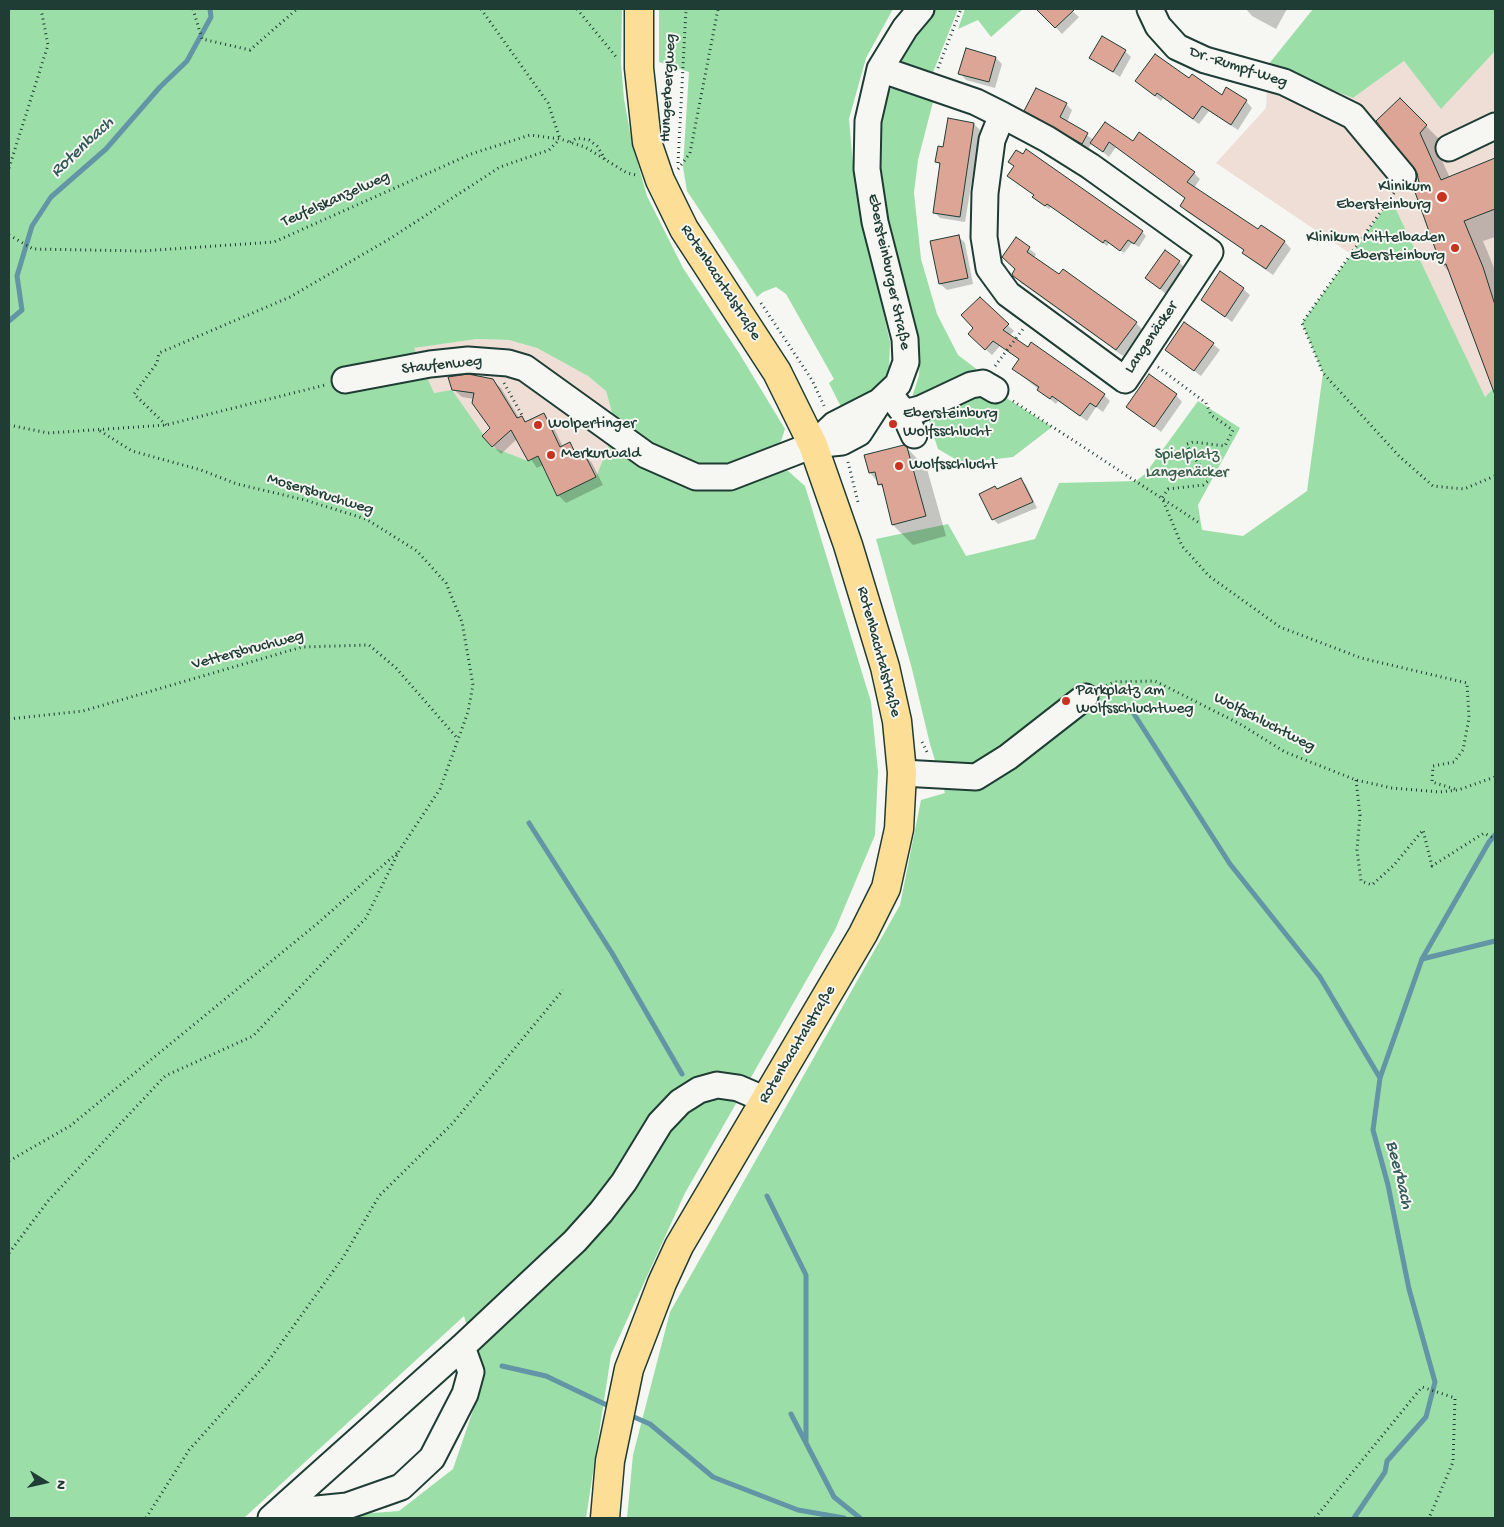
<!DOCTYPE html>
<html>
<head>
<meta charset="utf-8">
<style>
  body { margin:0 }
  #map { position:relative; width:1504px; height:1527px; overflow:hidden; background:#f6f6f2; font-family:"Gochi Hand",sans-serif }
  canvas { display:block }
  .frame { position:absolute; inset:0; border:10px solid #1f3d34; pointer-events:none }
  .north { position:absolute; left:20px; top:1457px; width:50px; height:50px; -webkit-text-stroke:4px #f6f6f2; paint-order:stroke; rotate:100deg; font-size:14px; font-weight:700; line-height:20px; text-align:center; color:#1f3d34 }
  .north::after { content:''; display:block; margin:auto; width:18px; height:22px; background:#1f3d34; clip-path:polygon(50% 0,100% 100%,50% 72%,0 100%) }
</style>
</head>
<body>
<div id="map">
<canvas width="1504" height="1527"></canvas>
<div class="frame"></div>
<div class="north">N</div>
</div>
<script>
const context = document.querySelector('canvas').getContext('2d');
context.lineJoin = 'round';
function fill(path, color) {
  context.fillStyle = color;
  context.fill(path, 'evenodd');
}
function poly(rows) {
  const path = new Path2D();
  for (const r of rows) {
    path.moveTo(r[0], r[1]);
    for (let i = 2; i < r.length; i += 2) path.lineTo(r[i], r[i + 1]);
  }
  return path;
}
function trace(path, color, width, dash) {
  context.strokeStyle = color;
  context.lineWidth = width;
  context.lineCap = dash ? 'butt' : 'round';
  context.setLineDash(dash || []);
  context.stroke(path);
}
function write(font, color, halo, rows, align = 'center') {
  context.font = font + ' "Gochi Hand",sans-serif';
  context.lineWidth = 4;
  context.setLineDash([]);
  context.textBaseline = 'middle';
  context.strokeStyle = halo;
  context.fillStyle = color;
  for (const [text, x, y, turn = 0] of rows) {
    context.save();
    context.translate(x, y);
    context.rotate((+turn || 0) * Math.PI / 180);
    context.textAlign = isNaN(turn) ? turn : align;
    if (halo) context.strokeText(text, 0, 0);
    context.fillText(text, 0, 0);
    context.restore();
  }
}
const built = poly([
  [1495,51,1495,387,1485,398,1391,199,1351,254,1216,163,1266,108,1268,65,1353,98,1404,61,1441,108],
  [477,339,509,340,537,348,588,376,606,391,616,428,596,477,557,496,528,461,492,447,434,393,413,348]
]);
const green = poly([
  [9,9,622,9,621,63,624,99,632,143,647,196,683,268,739,353,785,429,781,441,762,455,765,473,788,471,805,486,871,702,878,771,875,835,835,930,685,1193,611,1355,586,1518,306,1518,399,1511,453,1469,483,1381,464,1316,244,1518,9,1518],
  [477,339,509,340,537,348,588,376,606,391,616,427,596,477,557,496,538,456,528,461,492,447,452,390,434,393,414,348],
  [659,9,893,9,866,58,849,119,855,187,890,342,889,371,869,398,842,409,829,383,834,379,786,294,776,287,763,292,757,297,687,191,683,167,689,72,659,62],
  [933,9,958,9,930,80,908,70,902,60,902,50,921,21],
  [965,9,1023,9,991,37,978,20,958,29],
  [1313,9,1495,9,1495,51,1441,109,1404,61,1353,98,1268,65],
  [903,87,934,98,918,160,914,193,921,259,937,314,958,355,983,374,910,404,919,375,920,357,879,187,881,102,890,89],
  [1391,199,1485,397,1495,387,1495,1518,627,1518,633,1455,670,1312,900,905,921,800,945,793,930,744,912,669,876,539,948,524,966,556,1035,539,1059,483,1136,481,1145,474,1198,401,1240,428,1198,505,1202,530,1243,536,1307,491,1323,373,1302,323],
  [983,383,1052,427,1013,457,962,463,938,449,927,415]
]);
const shadow = poly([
  [1042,9,1070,9,1079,17,1062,34,1040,11],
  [1246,9,1287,9,1276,29,1252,16],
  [1125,51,1131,57,1120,77,1091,58],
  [996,58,1002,64,995,88,966,80,960,73],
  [1189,80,1222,96,1246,101,1252,108,1238,130,1209,111,1199,124,1163,98,1161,101,1136,81],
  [1036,89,1066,104,1072,110,1067,122,1094,140,1133,143,1194,173,1200,179,1194,188,1259,231,1262,227,1285,242,1291,249,1273,275,1250,259,1244,253,1245,251,1187,212,1181,206,1186,199,1116,147,1109,157,1092,143,1088,149,1032,116,1026,110],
  [1400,100,1446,146,1439,154,1450,178,1495,159,1495,237,1483,241,1495,270,1495,382,1488,375,1450,273,1442,264],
  [949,120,974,124,980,130,965,222,940,218,934,212,941,166,936,161,944,148],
  [1026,151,1142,232,1146,236,1139,247,1132,243,1124,253,1109,243,1107,246,1051,207,1049,209,1037,201,1033,197,1035,195,1023,156],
  [958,236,965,243,973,284,947,290,940,284,931,242],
  [1016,239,1036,254,1034,258,1136,323,1142,329,1123,356,1021,283,1013,274,1016,270,1004,259],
  [1165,252,1186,268,1167,295,1147,278],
  [1243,289,1250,295,1232,322,1203,300],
  [980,299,1014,331,1009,336,1028,348,1031,344,1104,395,1110,401,1103,412,1096,407,1087,421,1058,401,1056,404,1014,369,1020,360,1000,346,992,355,975,340],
  [1213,344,1220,350,1201,376,1166,350],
  [492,380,501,388,519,418,522,417,527,423,544,414,551,422,563,447,569,444,580,457,584,455,592,463,603,485,566,503,558,495,543,465,537,468,517,439,501,454,493,446,492,428,474,399,462,397,453,389],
  [1176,395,1182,402,1161,432,1128,406],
  [907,448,927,469,946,536,913,545,893,525,884,489,870,473],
  [1021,479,1026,485,1037,508,998,524,993,519,998,490]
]);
const stream = poly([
  [9,321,22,310,17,276,32,226,51,197,106,149,160,87,187,61,211,17,210,9],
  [1134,714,1230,864,1320,977,1380,1078],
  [529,823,612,953,682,1074],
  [1422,959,1495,941],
  [767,1196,806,1275,806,1442],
  [502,1366,546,1376,613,1408],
  [627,1414,650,1424,713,1477,798,1510,844,1518],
  [791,1414,834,1497,860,1518],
  [1354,1518,1385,1472,1387,1461,1426,1417,1435,1382,1409,1289,1388,1185,1373,1130,1380,1078,1422,959,1489,842,1495,835]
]);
const building = poly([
  [1036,9,1075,9,1055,28,1036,9],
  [1102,36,1126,50,1113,72,1089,58,1102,36],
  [966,48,996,57,989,82,958,74,966,48],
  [1155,54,1189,78,1192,74,1222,95,1226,87,1247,100,1231,125,1202,106,1193,119,1157,93,1155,96,1135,81,1155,54],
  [1036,88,1067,103,1060,117,1088,133,1082,144,1024,111,1036,88],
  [1400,98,1427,125,1420,133,1441,180,1495,158,1495,209,1464,221,1483,267,1495,305,1495,395,1446,264,1441,265,1415,192,1420,187,1417,173,1376,121,1400,98],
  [948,118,974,123,960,217,933,213,940,163,935,162,938,146,943,147,948,118],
  [1105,122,1133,141,1139,132,1195,172,1187,182,1258,229,1261,225,1285,241,1266,269,1242,253,1244,250,1180,206,1185,198,1109,142,1103,152,1090,143,1105,122],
  [1026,149,1143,231,1134,244,1128,240,1120,251,1105,240,1103,243,1047,204,1045,206,1032,197,1034,195,1007,176,1014,166,1008,162,1016,150,1023,154,1026,149],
  [959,235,968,278,939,284,930,241,959,235],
  [1016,237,1030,247,1027,252,1059,274,1063,269,1137,322,1116,350,1013,276,1012,274,1015,269,1002,257,1016,237],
  [1165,250,1180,261,1160,289,1145,278,1165,250],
  [1220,271,1244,288,1225,317,1201,300,1220,271],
  [980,297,1009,324,1003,330,1028,347,1031,342,1105,394,1096,407,1090,403,1080,416,1052,396,1050,399,1037,390,1039,387,1012,369,1019,359,993,341,985,350,968,334,973,328,961,315,980,297],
  [1184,322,1214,343,1194,371,1165,350,1184,322],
  [468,374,493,379,517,418,522,416,525,422,544,413,560,447,570,442,577,457,584,453,596,477,557,496,538,456,528,461,511,430,492,447,482,436,490,428,472,403,474,393,452,390,448,377,468,374],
  [1149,374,1177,394,1154,427,1126,407,1149,374],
  [904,445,907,447,926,516,892,525,882,484,878,485,875,472,869,473,864,455,904,445],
  [1021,478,1033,502,992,520,979,494,995,486,997,489,1021,478]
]);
const path = poly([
  [193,9,202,39,250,50,297,9],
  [481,9,548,103,560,139],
  [577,9,617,58],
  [938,68,961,9],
  [570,142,577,138,589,140,597,146,605,159],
  [678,163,686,9],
  [9,168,48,45,41,9],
  [678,169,690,153,718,9],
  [1394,193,1302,323,1323,373,1399,456,1433,486,1464,489,1495,476],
  [9,235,33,249,142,251,274,242,471,154,530,135,560,139,585,147,627,173,636,175],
  [761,303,812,380,825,408],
  [995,366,1023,329],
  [1158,367,1206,403,1211,415,1233,430,1225,446,1193,442,1187,444,1190,452,1207,475,1208,481,1203,485,1168,489,1162,498,1182,546,1209,576,1280,627,1361,658,1467,683,1469,718,1463,750,1454,762,1433,766,1432,782,1458,790],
  [504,383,523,417],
  [1013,401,1198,522],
  [9,425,48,433,166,425,325,385],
  [166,425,134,394,157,363,159,353,290,297,391,238,500,167,549,150,559,140],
  [848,462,858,502],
  [1102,688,1114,682,1155,681,1240,724,1285,752,1356,780,1392,788,1440,792,1458,790,1495,777],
  [9,719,83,711,302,647,369,645,396,668,458,739],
  [922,742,928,754],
  [1356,780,1360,815,1357,850,1361,881,1372,885,1394,865,1423,830,1432,866,1484,833,1495,839],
  [9,1161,70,1126,318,923,397,853],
  [9,1253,48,1201,165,1076,253,1036,366,918,399,851,440,789,468,712,473,685,462,622,446,583,417,551,366,519,305,500,237,484,201,470,132,451,97,429],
  [146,1518,189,1450,267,1363,344,1256,379,1196,452,1124,563,990],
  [1315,1518,1422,1387,1455,1398,1453,1462,1429,1518]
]);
const minor = poly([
  [1150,9,1158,26,1177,47,1205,60,1284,82,1353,116,1403,176],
  [880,69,976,102,1002,115,1047,139,1090,166,1210,252,1125,380,1008,294,989,268,984,237,985,193,992,140,1002,115],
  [1449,148,1495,126],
  [345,380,430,364,468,360,508,363,525,368,646,455,696,477,730,477,813,445,842,442,859,433,879,402,898,384,906,362,905,339,875,222,867,169,868,121,880,69,905,28,921,9],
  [895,401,904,413,914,435],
  [904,413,920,409,971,385,983,383,995,390],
  [813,445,834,425,877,403],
  [902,773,976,777,1008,757,1085,697],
  [277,1513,347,1506,401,1487,432,1458,465,1394,471,1372,462,1347],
  [271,1518,462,1347,575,1241,601,1212,624,1182,660,1123,680,1102,699,1090,717,1085,738,1088,766,1100]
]);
const major = poly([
  [605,1518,610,1461,629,1369,662,1283,679,1246,863,934,886,888,899,829,902,773,897,721,885,667,848,545,813,445,777,372,684,229,660,180,647,142,639,68,639,9]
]);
const markers = [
  [1442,197,6,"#c8321e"],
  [1455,248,5,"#c8321e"],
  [893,424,5,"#c8321e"],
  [538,425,5,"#c8321e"],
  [551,455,5,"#c8321e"],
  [899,466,5,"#c8321e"],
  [1066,701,5,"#c8321e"]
];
const streetNames = [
  ["Dr.-Rumpf-Weg",1238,68,18],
  ["Hungerbergweg",669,88,-87],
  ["Teufelskanzelweg",336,200,-24],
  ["Ebersteinburger Straße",888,272,78],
  ["Rotenbachtalstraße",720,283,57],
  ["Langenäcker",1152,338,-56],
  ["Staufenweg",442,366,-6],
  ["Mosersbruchweg",320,495,17],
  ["Vettersbruchweg",248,651,-15],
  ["Rotenbachtalstraße",878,652,75],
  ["Wolfschluchtweg",1264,723,27],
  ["Rotenbachtalstraße",798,1045,-59]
];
const poiNames = [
  ["Klinikum",1431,188,"right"],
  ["Ebersteinburg",1431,206,"right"],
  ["Klinikum Mittelbaden",1445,239,"right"],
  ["Ebersteinburg",1445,257,"right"],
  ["Ebersteinburg",903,415],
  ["Wolfsschlucht",903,433],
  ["Wolpertinger",548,425],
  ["Merkurwald",561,455],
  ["Wolfsschlucht",909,466],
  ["Parkplatz am",1076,692],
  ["Wolfsschluchtweg",1076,710]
];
const parkNames = [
  ["Spielplatz",1187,456],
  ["Langenäcker",1187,474]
];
const waterNames = [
  ["Rotenbach",83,148,-43],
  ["Beerbach",1398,1175,76]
];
fill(built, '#eeded6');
fill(green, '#9cdea8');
fill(shadow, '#0003');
trace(stream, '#6295a5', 5);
fill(building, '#dda596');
trace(building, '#1f3d34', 1);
trace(minor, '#1f3d34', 29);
trace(major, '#1f3d34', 31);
trace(path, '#1f3d34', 3, [1, 4]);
trace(minor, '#f6f6f2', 25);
trace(major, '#fdde96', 28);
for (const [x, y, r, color] of markers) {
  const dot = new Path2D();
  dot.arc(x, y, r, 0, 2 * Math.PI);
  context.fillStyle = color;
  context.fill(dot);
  trace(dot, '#f6f6f2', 2);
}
write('16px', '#1f3d34', '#f6f6f2', streetNames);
write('16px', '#1f3d34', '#f6f6f2', poiNames, 'left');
write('16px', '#385d4b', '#f6f6f2', parkNames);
write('italic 18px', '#355a5a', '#f6f6f2', waterNames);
</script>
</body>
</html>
